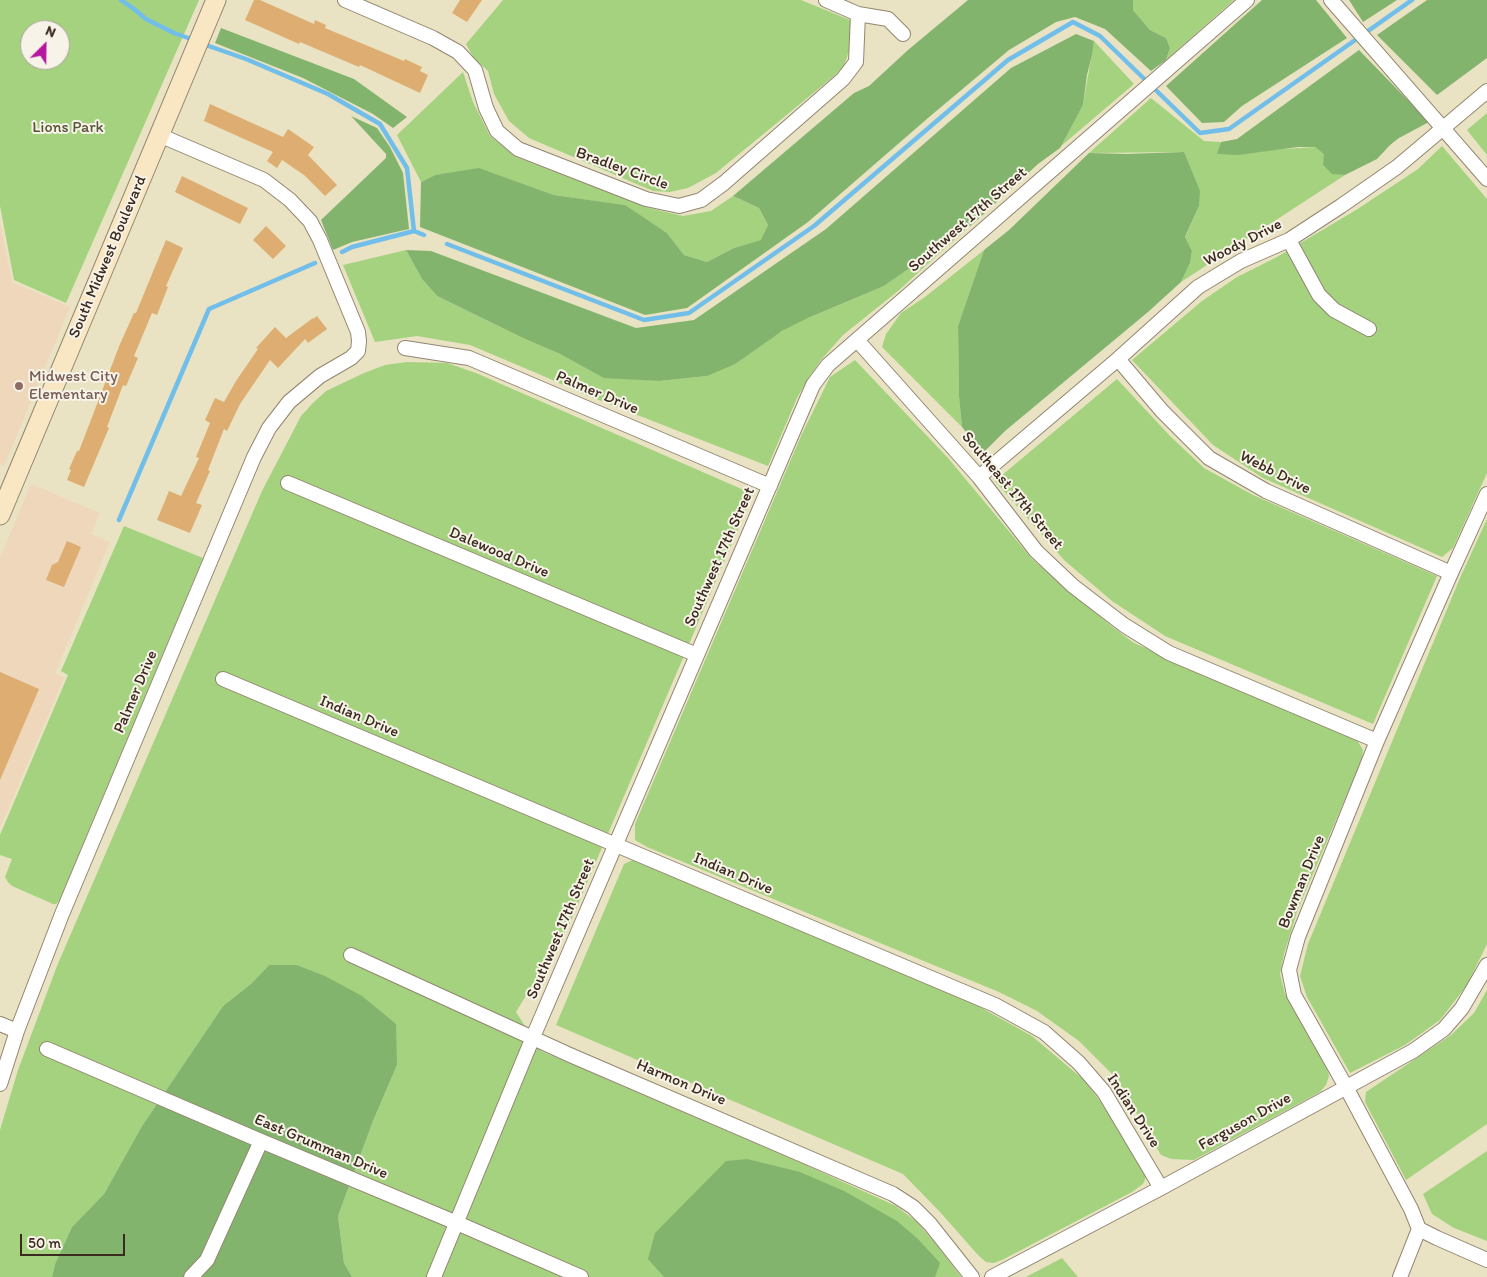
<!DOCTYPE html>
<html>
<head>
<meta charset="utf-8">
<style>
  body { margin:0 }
  #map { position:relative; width:1487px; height:1277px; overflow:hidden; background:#e9e3c3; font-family:Itim,sans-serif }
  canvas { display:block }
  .north { position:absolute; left:20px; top:20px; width:50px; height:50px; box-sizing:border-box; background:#f7f3e8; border:1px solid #aca397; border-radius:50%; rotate:23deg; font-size:14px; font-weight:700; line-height:20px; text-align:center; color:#3b2a1e }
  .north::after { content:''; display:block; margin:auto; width:18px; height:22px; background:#b5179e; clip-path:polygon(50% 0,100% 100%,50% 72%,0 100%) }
  .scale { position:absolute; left:20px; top:1234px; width:105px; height:22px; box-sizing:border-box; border:2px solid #3b2a1e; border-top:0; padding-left:6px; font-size:15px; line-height:18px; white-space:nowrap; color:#3b2a1e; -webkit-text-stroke:4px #f7f3e8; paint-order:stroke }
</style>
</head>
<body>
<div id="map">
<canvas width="1487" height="1277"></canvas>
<div class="north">N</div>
<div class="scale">50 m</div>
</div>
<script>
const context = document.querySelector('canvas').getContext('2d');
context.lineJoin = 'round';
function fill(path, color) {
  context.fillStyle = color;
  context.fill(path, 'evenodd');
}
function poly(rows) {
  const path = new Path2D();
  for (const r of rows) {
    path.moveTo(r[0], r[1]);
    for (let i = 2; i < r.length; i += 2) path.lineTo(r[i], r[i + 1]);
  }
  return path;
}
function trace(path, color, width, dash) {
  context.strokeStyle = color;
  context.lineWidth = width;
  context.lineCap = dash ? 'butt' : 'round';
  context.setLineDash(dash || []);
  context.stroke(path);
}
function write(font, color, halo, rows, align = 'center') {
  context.font = font + ' Itim,sans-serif';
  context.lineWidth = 4;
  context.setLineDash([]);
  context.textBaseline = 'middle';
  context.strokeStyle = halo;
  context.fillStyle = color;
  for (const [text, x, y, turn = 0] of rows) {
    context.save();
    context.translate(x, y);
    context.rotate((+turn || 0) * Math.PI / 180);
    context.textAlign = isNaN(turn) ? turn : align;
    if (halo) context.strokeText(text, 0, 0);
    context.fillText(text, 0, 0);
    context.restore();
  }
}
const built = poly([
  [0,221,12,282,70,307,4,466,0,464],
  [31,484,100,513,91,534,110,542,55,673,64,678,0,828,0,558]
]);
const green = poly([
  [0,0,199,0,66,303,14,280,0,206],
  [30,30,60,30,60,60,30,60],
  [503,0,801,0,850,20,851,45,844,66,834,76,716,173,688,188,670,192,653,191,529,138,509,121,494,94,488,71,473,57,466,44],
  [1133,0,1234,0,1166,60,1170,48,1166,38,1150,30,1133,10],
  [1094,41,1134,84,1060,147,1083,105],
  [463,72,473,102,490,136,516,157,649,208,683,216,711,211,733,196,759,208,768,225,762,240,734,248,707,262,684,255,667,233,624,205,554,195,484,170,435,175,421,182,397,135],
  [1151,98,1204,141,1221,142,1218,153,1316,147,1325,154,1323,165,1332,173,1345,175,1181,282,1190,263,1192,251,1185,238,1199,206,1184,152,1089,153],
  [1487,113,1487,155,1467,130],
  [1442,146,1487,199,1487,473,1453,548,1442,557,1263,478,1213,445,1132,360,1202,301,1237,277,1277,257,1356,210,1418,169],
  [974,222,898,291,843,335,821,360,809,377,797,398,768,466,586,395,541,375,470,345,417,336,375,342,343,265,406,250,422,279,437,296,525,339,560,354,604,377,659,381,707,376,782,331,808,318,884,286],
  [984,250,958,326,959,397,962,427,882,347,886,334,901,313,925,297],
  [855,360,948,458,1032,559,1110,625,1134,643,1357,740,1363,750,1362,759,1298,909,1284,954,1280,974,1285,994,1326,1064,1329,1076,1326,1085,1320,1092,1194,1160,1171,1159,1161,1155,1115,1077,1079,1041,1037,1011,999,992,647,847,635,840,635,824,801,436,830,377],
  [407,362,447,363,476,373,753,494,569,925,516,1012,541,1051,799,1162,896,1206,917,1222,940,1249,961,1277,352,1277,344,1263,338,1216,373,1121,397,1065,323,975,297,965,269,965,252,983,223,1006,142,1126,104,1194,72,1227,55,1264,52,1277,0,1277,0,1130,18,1070,57,966,262,491,301,416,312,404,326,391,364,373,385,365],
  [1117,379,1170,436,1204,468,1253,495,1437,576,1373,724,1165,636,1112,601,1064,560,995,481],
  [1487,519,1487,944,1467,985,1440,1020,1405,1045,1350,1073,1307,997,1300,976,1308,944,1460,578],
  [124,526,203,558,59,901,56,904,53,904,12,886,8,882,5,877,12,859,0,855,0,835,68,675,61,671],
  [635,859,692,885,782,922,978,1006,1032,1036,1084,1080,1103,1105,1146,1171,1146,1177,1143,1184,1132,1192,1004,1259,994,1263,986,1262,978,1255,940,1212,903,1174,556,1025,624,864],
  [1487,990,1487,1124,1406,1180,1365,1102,1366,1092,1451,1035,1474,1013],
  [1487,1151,1487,1241,1454,1228,1432,1214,1423,1194],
  [1062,1258,1078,1277,1026,1277]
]);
const forest = poly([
  [968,0,1133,0,1133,10,1150,30,1166,38,1170,48,1166,60,1151,71,1105,29,1075,17,1056,22,1009,50,928,118,808,222,687,308,645,315,420,227,421,182,435,175,479,168,554,195,625,205,667,233,684,255,707,262,734,248,761,240,768,225,759,208,733,196,854,93,869,86,908,50],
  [1262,0,1316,0,1347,38,1242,106,1224,122,1202,123,1166,86],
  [1349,0,1397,0,1363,22],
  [1427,0,1487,0,1487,58,1437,95,1377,35],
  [221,28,354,79,407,117,393,128,373,114,303,78,215,43],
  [1076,34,1094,41,1092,55,1087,75,1083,105,1060,148,1038,164,974,223,884,286,808,318,782,331,735,364,707,376,659,381,604,378,560,354,525,339,437,296,422,279,406,250,431,251,636,328,694,320,826,229,1011,68],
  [1359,50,1429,122,1399,138,1390,145,1377,159,1345,175,1332,174,1323,165,1324,154,1315,147,1298,147,1238,155,1217,154,1221,142,1237,139],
  [351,116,377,128,390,147,403,173,409,229,352,242,333,250,321,220,386,158,386,154],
  [1184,152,1200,191,1199,206,1185,237,1192,251,1190,263,1181,282,1148,312,1005,431,983,453,962,427,959,397,958,326,984,250,1009,230,1089,153,1126,154],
  [269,965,297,965,323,975,362,996,396,1024,397,1065,373,1121,338,1216,344,1263,352,1277,52,1277,55,1264,72,1227,104,1194,142,1126,223,1006,252,983],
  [747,1159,800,1172,844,1191,897,1221,918,1239,940,1263,935,1277,664,1277,648,1259,655,1233,726,1161]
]);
const stream = poly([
  [121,0,134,9,146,19,174,33,194,40],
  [203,44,246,59,328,94,380,124,407,168,414,231],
  [447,244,644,320,689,313,814,226,1008,60,1073,22,1100,36,1200,133,1229,129,1412,0],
  [342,252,352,247,414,231,424,235],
  [119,520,209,309,315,263]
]);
const building = poly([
  [254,0,260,0,314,24,315,20,326,25,325,28,404,61,405,59,422,67,420,71,428,75,420,93,360,65,359,67,300,42,299,44,245,20],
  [460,0,482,0,467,22,452,13],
  [210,104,283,137,288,129,314,147,308,155,337,185,325,196,304,175,282,160,277,168,267,161,273,152,204,121],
  [182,176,248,208,240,224,175,192],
  [266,226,286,246,273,259,253,240],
  [166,240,183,248,166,286,168,287,157,315,152,313,134,356,138,358,126,386,123,385,107,427,109,428,84,487,67,480,71,470,69,469,77,451,79,451,120,344,134,313,136,313],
  [317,316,327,329,308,343,305,339,278,368,270,360,240,404,227,431,224,429,208,470,210,471,196,503,202,505,190,533,157,520,169,491,181,496,199,458,196,457,210,423,205,420,215,398,224,402,236,381,258,349,256,348,275,327,286,338,313,318,313,319],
  [67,541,81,547,64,587,46,580,52,565,58,562],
  [0,672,39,689,0,780]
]);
const minor = poly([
  [345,0,433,38,458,52,475,70,486,108,497,131,518,149,646,199,679,206,701,200,724,183,843,79,856,62,858,14],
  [826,0,858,14,888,19,903,34],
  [1331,0,1487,179],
  [1289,240,1319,295,1334,310,1369,329],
  [857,340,979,477,1036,551,1073,586,1124,625,1169,653,1377,741],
  [405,348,469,358,770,486],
  [1118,359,1162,411,1209,458,1266,491,1451,573],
  [979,477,1118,359,1198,287,1241,261,1289,240,1341,206,1397,167,1487,91],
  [288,483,697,655],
  [223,679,995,1005,1044,1032,1079,1063,1104,1092,1161,1188],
  [351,955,570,1055,893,1194,913,1207,930,1224,972,1277],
  [0,1024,17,1031],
  [47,1049,261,1141,457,1223,581,1277],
  [0,1084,17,1031,62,914,254,457,269,428,289,402,320,376,351,358,358,351,359,341,358,332,320,240,310,221,290,200,264,180,159,135],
  [1419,1229,1437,1238,1487,1260],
  [191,1277,207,1260,261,1141],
  [434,1277,533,1037,813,385,828,365,1247,0],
  [992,1277,1161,1188,1413,1051,1444,1029,1462,1008,1487,965],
  [1400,1277,1419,1229,1411,1209,1346,1087,1294,995,1289,970,1298,937,1377,741,1451,573,1487,494]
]);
const secondary = poly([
  [0,515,216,0]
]);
const markers = [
  [19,386,5,"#8d6e63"]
];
const parkNames = [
  ["Lions Park",68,128]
];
const streetNames = [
  ["Bradley Circle",622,169,20],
  ["Southwest 17th Street",968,220,-41],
  ["Woody Drive",1243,243,-27],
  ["South Midwest Boulevard",108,257,-67],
  ["Palmer Drive",597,393,23],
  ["Webb Drive",1275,473,27],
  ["Southeast 17th Street",1012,491,50],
  ["Dalewood Drive",499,553,23],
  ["Southwest 17th Street",720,557,-66],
  ["Palmer Drive",136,692,-67],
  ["Indian Drive",359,717,23],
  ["Indian Drive",733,874,23],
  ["Bowman Drive",1302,882,-68],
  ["Southwest 17th Street",561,929,-67],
  ["Harmon Drive",681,1083,23],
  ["Indian Drive",1133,1111,57],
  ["Ferguson Drive",1245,1122,-29],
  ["East Grumman Drive",321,1147,23]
];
const educationNames = [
  ["Midwest City",29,377],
  ["Elementary",29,395]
];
fill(built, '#eed7bb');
fill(green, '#a4d27f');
fill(forest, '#83b46e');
trace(stream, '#71beeb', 4.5);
fill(building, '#dead71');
trace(minor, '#928670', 16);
trace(secondary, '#928670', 21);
trace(minor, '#fff', 14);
trace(secondary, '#f9e7c3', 19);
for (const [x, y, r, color] of markers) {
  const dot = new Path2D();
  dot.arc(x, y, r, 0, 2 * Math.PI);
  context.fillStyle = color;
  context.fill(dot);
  trace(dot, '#f7f3e8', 2);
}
write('16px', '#555436', '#f7f3e8', parkNames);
write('16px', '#3b2a1e', '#f7f3e8', streetNames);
write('16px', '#785e54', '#f7f3e8', educationNames, 'left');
</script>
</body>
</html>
